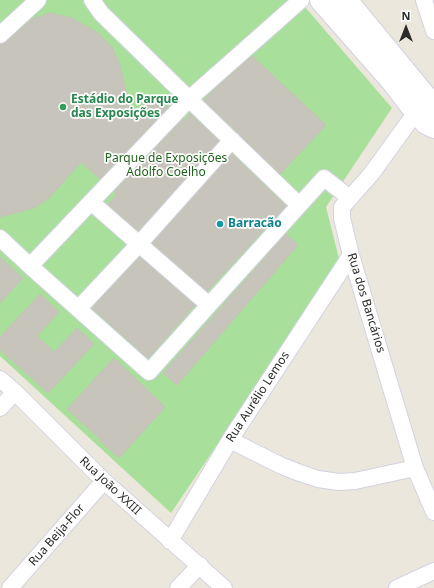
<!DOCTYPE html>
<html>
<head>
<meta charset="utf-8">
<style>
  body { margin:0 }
  #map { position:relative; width:434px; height:588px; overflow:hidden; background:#ebe7dc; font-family:"Noto Sans",sans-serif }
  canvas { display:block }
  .north { position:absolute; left:386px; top:8px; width:40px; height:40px; -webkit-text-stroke:3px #fff; paint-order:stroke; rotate:0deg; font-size:11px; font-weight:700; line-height:16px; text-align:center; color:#2a2a2a }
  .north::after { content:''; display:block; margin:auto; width:14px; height:18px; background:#2a2a2a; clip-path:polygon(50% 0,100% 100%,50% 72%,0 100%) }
</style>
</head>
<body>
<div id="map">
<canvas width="434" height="588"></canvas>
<div class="north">N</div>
</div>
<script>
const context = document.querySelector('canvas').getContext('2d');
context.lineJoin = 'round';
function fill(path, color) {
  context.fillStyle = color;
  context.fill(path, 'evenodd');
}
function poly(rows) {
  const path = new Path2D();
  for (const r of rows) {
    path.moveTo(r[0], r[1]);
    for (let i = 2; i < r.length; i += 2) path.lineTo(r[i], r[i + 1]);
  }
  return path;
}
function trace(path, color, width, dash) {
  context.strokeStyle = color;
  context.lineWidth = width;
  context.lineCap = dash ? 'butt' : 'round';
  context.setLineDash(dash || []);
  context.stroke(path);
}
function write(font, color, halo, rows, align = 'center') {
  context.font = font + ' "Noto Sans",sans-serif';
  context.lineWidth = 3.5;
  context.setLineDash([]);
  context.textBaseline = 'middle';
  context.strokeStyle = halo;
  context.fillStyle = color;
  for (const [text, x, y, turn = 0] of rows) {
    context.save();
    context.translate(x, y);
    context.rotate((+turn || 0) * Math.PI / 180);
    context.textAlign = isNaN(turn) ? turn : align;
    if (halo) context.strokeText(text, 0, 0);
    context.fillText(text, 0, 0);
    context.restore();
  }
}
const green = poly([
  [0,0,299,0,392,108,326,207,340,263,171,513,0,356]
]);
const building = poly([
  [50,13,72,18,98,33,112,47,120,65,132,117,153,93,168,107,100,179,81,162,49,198,34,208,0,217,0,44,6,42,32,19,50,13],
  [252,56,326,125,280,174,204,100,216,88,252,56],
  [190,114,219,141,138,231,108,204,117,195,114,192,183,119,184,121,190,114],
  [232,154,286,206,207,291,152,243,232,154],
  [286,234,298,245,177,385,163,373,286,234],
  [0,257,23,278,0,303,0,257],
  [140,257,195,305,148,358,92,308,140,257],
  [40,294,59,312,37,336,54,352,77,328,94,344,48,393,0,350,0,337,40,294],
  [114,358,165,407,119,458,99,440,100,439,67,409,114,358]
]);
const minor = poly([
  [424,0,434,31],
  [0,35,38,0],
  [416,112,372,173,342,207,342,218,351,255,415,468,434,512],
  [91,202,139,244,232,140],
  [299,205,189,99,301,0],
  [0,238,30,266,149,372,209,305,139,244,78,309],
  [30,266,189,99,101,13,92,0],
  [209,305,324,178,350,198],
  [0,379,15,392,104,481,224,588],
  [0,408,15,392],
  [230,440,282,466,300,473,318,479,339,482,355,481,415,468],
  [170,541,230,440,351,255],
  [10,588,104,481],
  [178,588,200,565],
  [397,588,434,571]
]);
const secondary = poly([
  [321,0,393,82,416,112,426,123,434,127],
  [346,0,434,107]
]);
const markers = [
  [63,107,4,"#2e9e5b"],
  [220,224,4,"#0f9aa8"]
];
const leisureNames = [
  ["Estádio do Parque",71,100],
  ["das Exposições",71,114]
];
const parkNames = [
  ["Parque de Exposições",166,159],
  ["Adolfo Coelho",166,173]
];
const cultureNames = [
  ["Barracão",228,224]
];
const streetNames = [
  ["Rua dos Bancários",366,303,73],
  ["Rua Aurélio Lemos",258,397,-57],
  ["Rua João XXIII",110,486,43],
  ["Rua Beija-Flor",57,535,-49]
];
fill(green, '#a8e09b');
fill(building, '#c7c5bb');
trace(building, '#c6c3b6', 1);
trace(minor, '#d2d2e2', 18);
trace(secondary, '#d2d2e2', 24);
trace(minor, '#fff', 16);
trace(secondary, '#fff', 22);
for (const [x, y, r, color] of markers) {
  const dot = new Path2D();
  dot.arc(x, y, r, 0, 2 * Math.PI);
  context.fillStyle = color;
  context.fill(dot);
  trace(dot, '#fff', 1.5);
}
write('bold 12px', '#27864d', '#fff', leisureNames, 'left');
write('12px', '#21641d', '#fff', parkNames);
write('bold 12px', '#0d838f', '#fff', cultureNames, 'left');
write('12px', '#2a2a2a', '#fff', streetNames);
</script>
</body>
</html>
